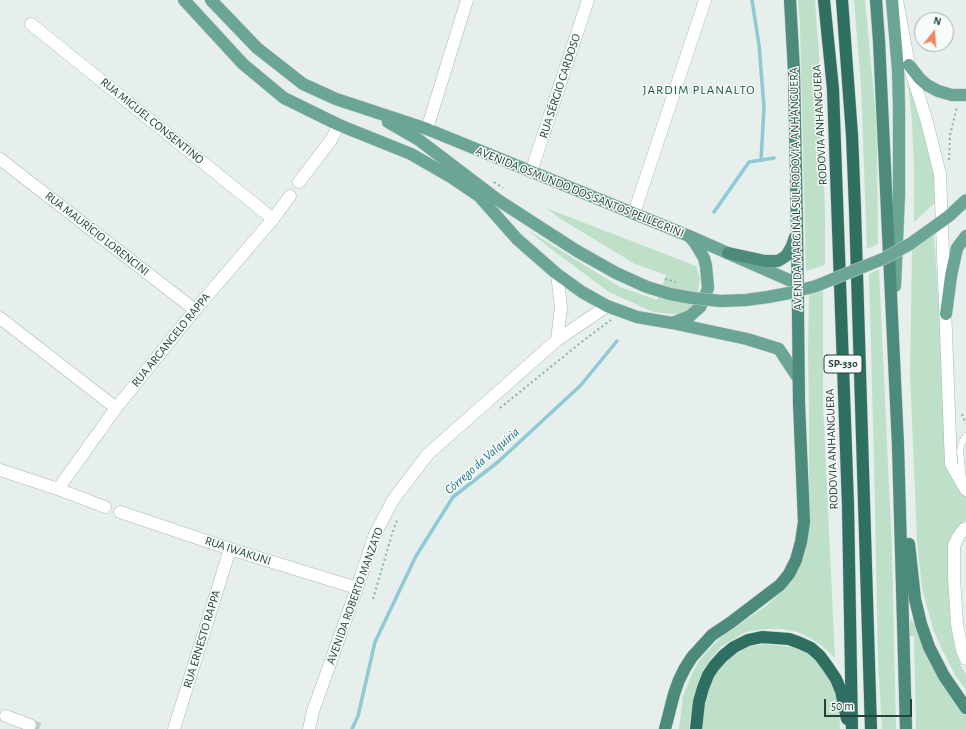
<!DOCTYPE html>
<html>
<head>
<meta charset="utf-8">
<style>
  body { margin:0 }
  #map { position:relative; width:966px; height:729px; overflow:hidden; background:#e6efeb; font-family:"Alegreya Sans",sans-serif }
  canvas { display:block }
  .north { position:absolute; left:914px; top:12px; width:40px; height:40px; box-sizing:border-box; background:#f7fbf9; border:1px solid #a3b1ad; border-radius:50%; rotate:17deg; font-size:11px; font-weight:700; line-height:16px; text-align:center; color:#24423a }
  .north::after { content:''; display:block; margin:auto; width:14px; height:18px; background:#f4845f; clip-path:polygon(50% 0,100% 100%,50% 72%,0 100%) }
  .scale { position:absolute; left:824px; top:699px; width:88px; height:18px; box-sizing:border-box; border:2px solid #24423a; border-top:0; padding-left:5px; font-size:12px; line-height:14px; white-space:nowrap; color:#24423a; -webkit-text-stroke:3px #f7fbf9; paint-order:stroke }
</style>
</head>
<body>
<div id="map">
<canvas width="966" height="729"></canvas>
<div class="north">N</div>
<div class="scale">50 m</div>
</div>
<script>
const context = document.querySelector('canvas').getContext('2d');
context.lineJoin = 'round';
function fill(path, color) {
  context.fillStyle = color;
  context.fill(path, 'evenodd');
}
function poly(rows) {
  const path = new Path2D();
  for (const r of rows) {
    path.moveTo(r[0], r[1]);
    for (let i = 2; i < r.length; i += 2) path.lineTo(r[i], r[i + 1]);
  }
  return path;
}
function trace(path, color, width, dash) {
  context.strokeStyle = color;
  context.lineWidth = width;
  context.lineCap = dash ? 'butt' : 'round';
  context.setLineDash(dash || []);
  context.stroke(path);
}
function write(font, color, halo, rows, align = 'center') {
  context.font = font + ' "Alegreya Sans",sans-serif';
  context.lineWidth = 3;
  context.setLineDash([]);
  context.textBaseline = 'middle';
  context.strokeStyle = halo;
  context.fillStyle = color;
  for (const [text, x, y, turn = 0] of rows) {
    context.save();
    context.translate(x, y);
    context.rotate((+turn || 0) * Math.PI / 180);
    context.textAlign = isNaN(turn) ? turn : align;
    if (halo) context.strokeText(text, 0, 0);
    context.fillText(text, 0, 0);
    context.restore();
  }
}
const green = poly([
  [798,0,815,0,815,1,819,55,823,160,825,212,825,265,806,271,800,24],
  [854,0,865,0,876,117,877,159,878,244,867,249,861,86],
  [907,73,927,140,935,170,937,201,914,222,914,168,912,121],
  [546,208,696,266,700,278,698,293,691,307,682,315,653,312,609,292,555,252,526,229,620,287,657,300,666,275,635,264,561,219],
  [934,235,942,349,952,474,966,496,966,520,959,526,953,533,949,549,950,620,955,646,961,666,966,675,966,695,966,690,956,677,941,647,933,629,922,588,917,541,910,374,912,250],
  [879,269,892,550,896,729,882,729,878,660,874,461,869,274],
  [823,290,823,403,835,658,821,645,810,638,797,632,782,629,766,629,746,632,732,640,721,647,712,657,702,671,696,691,690,719,689,729,679,729,683,696,691,676,699,661,712,646,724,635,766,606,780,593,790,582,799,569,805,553,808,536,809,517,809,409,808,351,809,294],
  [912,620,960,707,966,714,966,729,916,729,914,636,910,636,910,621],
  [765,644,792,647,805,652,815,658,824,670,836,694,839,710,840,729,702,729,705,705,709,687,717,671,726,661,740,651,751,646]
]);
const stream = poly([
  [752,0,759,45,764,107,761,160],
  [714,212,749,162,774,158],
  [352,729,358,716,375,642,416,556,453,497,498,462,581,385,617,341]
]);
const minorTunnel = poly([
  [30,725,39,729]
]);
const path = poly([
  [949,160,950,135,957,107],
  [500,408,584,340,611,320],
  [962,414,966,424],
  [373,599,392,534,398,518]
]);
const service = poly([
  [963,479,960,451,962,442,966,436]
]);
const minor = poly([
  [31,24,273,219],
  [427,129,467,0],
  [0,159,195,310],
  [531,172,588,0],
  [299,182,331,140,339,125],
  [634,213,705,0],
  [557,274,561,307,557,340],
  [0,318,116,408],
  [0,470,58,489,105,507],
  [58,489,116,408,195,310,273,219,290,196],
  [120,512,230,549,357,588],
  [6,716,30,725],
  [174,729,230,549],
  [309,729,313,711,357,588,375,534,393,500,428,454,557,340,607,306]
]);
const secondary = poly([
  [897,0,909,65,927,122,940,174,951,464,966,490],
  [966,528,964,529,958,537,954,546,954,577,957,624,962,650,966,659]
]);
const primary = poly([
  [184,0,243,64,284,98,339,125,411,154,451,177,479,196,517,239,557,274,582,292,607,306,637,317,672,323,747,339,779,349,798,378],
  [211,0,257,48,303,84,336,99,427,129,689,236,798,284],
  [892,0,898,70,899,105,899,195,895,286],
  [909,65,920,79,927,85,938,91,952,95,966,95],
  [388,122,419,140,498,200],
  [946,314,951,276,957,248,966,236],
  [672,323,690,316,700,307,704,299,708,288,706,266,704,258,695,243,690,237]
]);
const trunk = poly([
  [876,0,879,41,898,445,906,729],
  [728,253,765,261,778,261,786,256,792,246,795,237],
  [909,544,915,599,921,624,929,647,944,676,966,708],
  [665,729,674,694,679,680,685,668,692,657,712,635,730,623,780,585,789,574,796,560,801,542,804,522,799,403,797,226,794,71,790,0]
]);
const motorway = poly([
  [824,0,833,89,848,505,852,729],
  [842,0,852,135,855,209,871,729],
  [696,729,699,702,703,688,708,675,714,666,723,656,734,647,748,640,762,637,789,639,800,643,811,648,820,656,828,667,836,679,841,691,847,719]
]);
const pathBridge = poly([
  [494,182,503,188],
  [665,279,676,282]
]);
const primaryBridge = poly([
  [498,200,577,251,616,273,647,287,670,294,692,298,721,301,746,300,768,297,789,293,816,286,885,258,910,244,949,216,966,200]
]);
const shields = [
  [843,364,38]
];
const shieldNames = [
  ["SP-330",843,364]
];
const streetNames = [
  ["RUA SÉRGIO CARDOSO",560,86,-72],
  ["RUA MIGUEL CONSENTINO",152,121,39],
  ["RODOVIA ANHANGUERA",820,125,-93],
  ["AVENIDA MARGINAL SUL RODOVIA ANHANGUERA",796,189,-91],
  ["AVENIDA OSMUNDO DOS SANTOS PELLEGRINI",580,192,22],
  ["RUA MAURÍCIO LORENCINI",97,234,38],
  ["RUA ARCANGELO RAPPA",171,340,-51],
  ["RODOVIA ANHANGUERA",832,449,-92],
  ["RUA IWAKUNI",238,551,18],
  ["AVENIDA ROBERTO MANZATO",355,596,-70],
  ["RUA ERNESTO RAPPA",202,639,-73]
];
const neighbourhoodNames = [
  ["JARDIM PLANALTO",699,90]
];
const waterNames = [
  ["Córrego da Valquiria",482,461,-41]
];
fill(green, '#bfe0c8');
trace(stream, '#8ec9d4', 3.5);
trace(minorTunnel, '#bfccc8', 12, [12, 6]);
trace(service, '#a8b8b2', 7);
trace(minor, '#a8b8b2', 13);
trace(secondary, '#a4bbb3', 13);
trace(primary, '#c2cac8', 13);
trace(trunk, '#c2cac8', 13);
trace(motorway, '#c2cac8', 13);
trace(path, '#86b3a5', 2, [2, 3]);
trace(service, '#fff', 6);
trace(minor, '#fff', 12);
trace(secondary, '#fff', 12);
trace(primary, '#6aa596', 12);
trace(trunk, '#4c8a7c', 12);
trace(motorway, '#2f6f62', 12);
trace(primaryBridge, '#c2cac8', 13, []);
trace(pathBridge, '#86b3a5', 2, [2, 3]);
trace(primaryBridge, '#6aa596', 12);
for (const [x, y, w] of shields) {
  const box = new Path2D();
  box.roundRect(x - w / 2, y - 9, w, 18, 3);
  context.fillStyle = '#f7fbf9';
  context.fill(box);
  trace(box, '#24423a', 1);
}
write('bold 11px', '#24423a', null, shieldNames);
write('12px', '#24423a', '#f7fbf9', streetNames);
context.letterSpacing = '1px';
write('13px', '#1f5548', '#f7fbf9', neighbourhoodNames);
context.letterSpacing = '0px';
write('italic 13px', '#1c6f80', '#f7fbf9', waterNames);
</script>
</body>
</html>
